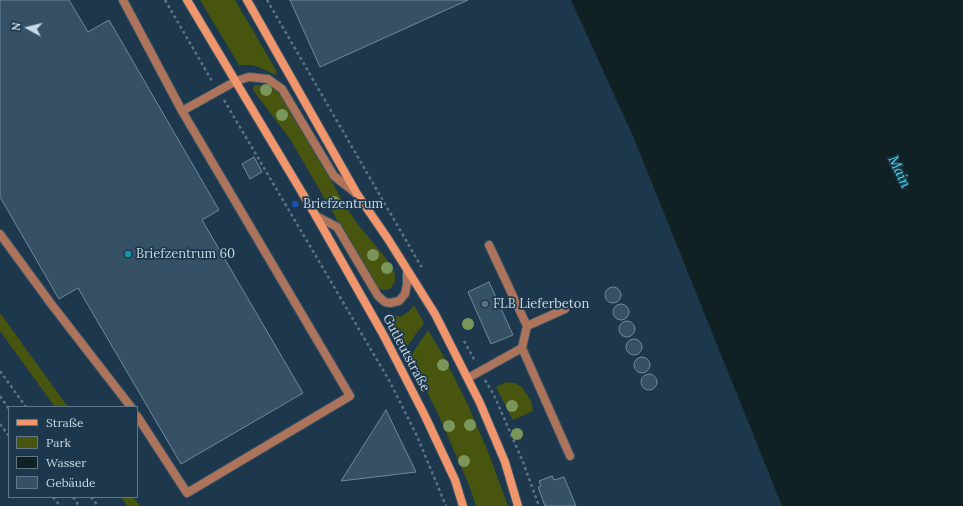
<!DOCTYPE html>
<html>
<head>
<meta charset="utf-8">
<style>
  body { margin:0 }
  #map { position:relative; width:963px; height:506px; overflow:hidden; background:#1d384c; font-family:Lora,serif }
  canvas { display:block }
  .legend { position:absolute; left:8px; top:406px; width:130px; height:92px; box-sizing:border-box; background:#1d384c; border:1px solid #627889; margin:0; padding:5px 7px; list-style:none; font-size:12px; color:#c9d9e5 }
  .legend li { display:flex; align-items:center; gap:8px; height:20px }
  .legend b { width:20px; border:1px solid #627889 }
  .north { position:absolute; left:8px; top:8px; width:40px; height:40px; -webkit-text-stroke:3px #1d384c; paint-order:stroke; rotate:277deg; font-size:11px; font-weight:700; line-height:16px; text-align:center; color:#c9d9e5 }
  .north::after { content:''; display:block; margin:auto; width:14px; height:18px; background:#c9d9e5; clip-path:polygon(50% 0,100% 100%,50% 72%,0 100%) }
</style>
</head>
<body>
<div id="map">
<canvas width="963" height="506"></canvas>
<ul class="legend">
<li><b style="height:5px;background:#f1956d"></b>Straße</li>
<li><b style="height:11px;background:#48550f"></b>Park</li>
<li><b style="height:11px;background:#0f2122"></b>Wasser</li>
<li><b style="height:11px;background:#365166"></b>Gebäude</li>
</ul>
<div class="north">N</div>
</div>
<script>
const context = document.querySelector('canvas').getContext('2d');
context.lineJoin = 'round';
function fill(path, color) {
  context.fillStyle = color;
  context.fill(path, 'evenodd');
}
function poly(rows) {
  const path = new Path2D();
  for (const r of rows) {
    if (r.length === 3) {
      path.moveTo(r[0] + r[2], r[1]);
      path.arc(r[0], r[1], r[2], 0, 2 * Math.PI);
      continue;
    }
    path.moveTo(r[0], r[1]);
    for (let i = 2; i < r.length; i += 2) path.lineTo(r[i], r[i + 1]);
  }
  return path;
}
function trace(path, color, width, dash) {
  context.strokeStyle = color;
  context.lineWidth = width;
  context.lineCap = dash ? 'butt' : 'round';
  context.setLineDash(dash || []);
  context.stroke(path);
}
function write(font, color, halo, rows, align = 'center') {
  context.font = font + ' Lora,serif';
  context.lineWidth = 3.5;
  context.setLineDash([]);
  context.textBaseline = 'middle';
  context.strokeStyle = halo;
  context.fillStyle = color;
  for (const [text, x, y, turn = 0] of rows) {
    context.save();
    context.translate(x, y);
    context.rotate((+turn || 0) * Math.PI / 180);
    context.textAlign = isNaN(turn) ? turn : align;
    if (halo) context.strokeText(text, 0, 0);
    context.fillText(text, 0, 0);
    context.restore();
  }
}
const green = poly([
  [200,0,235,0,276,70,277,75,273,74,259,67,250,65,239,65],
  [256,85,269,86,278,92,287,103,345,205,356,222,385,257,393,269,395,275,395,281,391,288,387,290,383,290,379,288,374,283,290,139,253,90,254,86],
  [414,305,424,323,405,349,389,321,390,317,402,316,409,311],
  [0,313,68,407,55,407,0,331],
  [428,330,444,357,467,403,489,454,508,506,476,506,469,485,439,416,410,357],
  [506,382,515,383,522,387,531,401,533,411,513,420,496,387],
  [121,497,133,497,140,506,127,506]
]);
const water = poly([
  [571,0,963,0,963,506,782,506,633,136]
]);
const building = poly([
  [0,0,69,0,88,32,109,20,219,210,202,220,303,393,181,464,78,288,59,299,0,197,0,0],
  [290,0,468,0,320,67,290,0],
  [254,157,262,172,250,179,242,164,254,157],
  [489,282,513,335,491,344,468,292,489,282],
  [613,295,8],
  [621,312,8],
  [627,329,8],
  [634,347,8],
  [642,365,8],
  [649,382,8],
  [386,410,416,472,341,481,386,410],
  [552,476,554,480,564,477,576,506,545,506,538,487,541,486,539,481,552,476]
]);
const path = poly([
  [165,0,212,81],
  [267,0,422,268],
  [224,100,390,382,417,436,446,506],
  [464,341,475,361],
  [0,371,26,407],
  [485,380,494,395,523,462,539,506],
  [0,396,9,409],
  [0,424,9,436],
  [53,497,60,506],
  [73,497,79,506],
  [91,497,98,506]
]);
const service = poly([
  [123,0,182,111,350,396,187,493,137,416],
  [182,111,236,81,249,77,268,79,282,89,334,176,357,194],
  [316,216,337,227,378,296,385,302,390,303,399,301,405,294,407,284,407,271],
  [0,234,52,305,131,407],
  [489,245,527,326],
  [522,348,570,456],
  [468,378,522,348,527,326,565,309]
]);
const secondary = poly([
  [187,0,316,216,384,336,425,416,455,480,463,506],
  [247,0,357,194,388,239,435,314,480,403,505,462,518,506]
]);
const trees = [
  [266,90],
  [282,115],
  [334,202],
  [373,255],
  [387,268],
  [468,324],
  [443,365],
  [512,406],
  [470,425],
  [449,426],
  [517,434],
  [464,461]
];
const markers = [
  [295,204,4,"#1a4fb4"],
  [128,254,4,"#0f9aa8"],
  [485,304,4,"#5c6f8a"]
];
const poiNames = [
  ["Briefzentrum",303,204],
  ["Briefzentrum 60",136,254],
  ["FLB Lieferbeton",493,304]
];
const streetNames = [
  ["Gutleutstraße",406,353,62]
];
const waterNames = [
  ["Main",899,172,65]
];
fill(green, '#48550f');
fill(water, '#0f2122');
fill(building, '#365166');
trace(building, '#6d8aa1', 1);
trace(service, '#3c5568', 10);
trace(secondary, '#3c5568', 10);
trace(path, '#5c7384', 2.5, [3, 3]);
trace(service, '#ad745b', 8);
trace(secondary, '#f1956d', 8);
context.fillStyle = '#7b965a';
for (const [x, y] of trees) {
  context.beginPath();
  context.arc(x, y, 6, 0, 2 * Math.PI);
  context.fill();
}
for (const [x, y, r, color] of markers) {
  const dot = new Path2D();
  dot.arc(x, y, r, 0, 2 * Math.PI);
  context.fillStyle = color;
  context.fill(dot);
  trace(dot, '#1d384c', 1.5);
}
write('13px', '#c9d9e5', '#1d384c', poiNames, 'left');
write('13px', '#c9d9e5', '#1d384c', streetNames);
write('italic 14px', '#46dae0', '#1d384c', waterNames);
</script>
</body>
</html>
